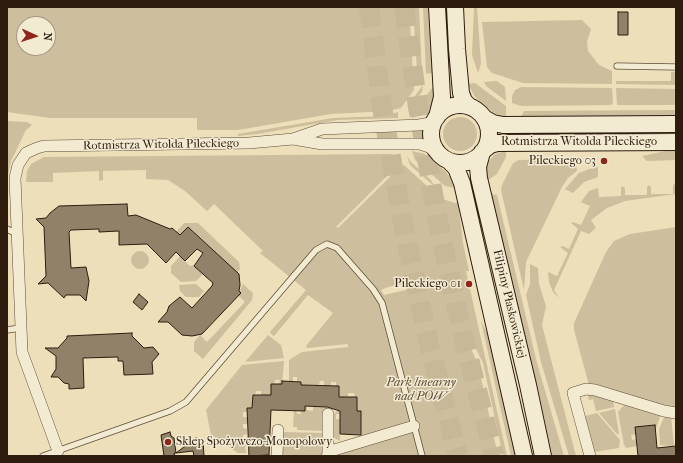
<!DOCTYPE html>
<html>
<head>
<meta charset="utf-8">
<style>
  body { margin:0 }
  #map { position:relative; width:683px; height:463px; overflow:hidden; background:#eddfba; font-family:"IM FELL French Canon",serif }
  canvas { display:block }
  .frame { position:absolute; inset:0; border:8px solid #2e1c0f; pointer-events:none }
  .north { position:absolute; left:16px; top:16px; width:40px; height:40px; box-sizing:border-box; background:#f3ead2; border:1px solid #a49884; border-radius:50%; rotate:93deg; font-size:11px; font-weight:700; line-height:16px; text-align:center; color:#2e1c0f }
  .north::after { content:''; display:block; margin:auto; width:14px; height:18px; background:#8f2418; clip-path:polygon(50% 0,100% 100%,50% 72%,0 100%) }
</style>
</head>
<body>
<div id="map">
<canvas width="683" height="463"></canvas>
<div class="frame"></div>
<div class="north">N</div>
</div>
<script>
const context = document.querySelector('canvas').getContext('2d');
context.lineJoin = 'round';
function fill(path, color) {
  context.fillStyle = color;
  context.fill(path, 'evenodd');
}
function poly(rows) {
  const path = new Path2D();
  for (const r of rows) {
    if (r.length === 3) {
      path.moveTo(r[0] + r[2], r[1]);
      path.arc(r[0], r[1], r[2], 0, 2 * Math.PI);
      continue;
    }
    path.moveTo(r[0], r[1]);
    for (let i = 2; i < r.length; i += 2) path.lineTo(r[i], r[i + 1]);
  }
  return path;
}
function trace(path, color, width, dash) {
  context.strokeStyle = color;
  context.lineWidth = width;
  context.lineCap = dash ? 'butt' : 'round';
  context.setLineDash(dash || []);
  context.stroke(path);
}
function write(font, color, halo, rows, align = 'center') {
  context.font = font + ' "IM FELL French Canon",serif';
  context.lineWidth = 3;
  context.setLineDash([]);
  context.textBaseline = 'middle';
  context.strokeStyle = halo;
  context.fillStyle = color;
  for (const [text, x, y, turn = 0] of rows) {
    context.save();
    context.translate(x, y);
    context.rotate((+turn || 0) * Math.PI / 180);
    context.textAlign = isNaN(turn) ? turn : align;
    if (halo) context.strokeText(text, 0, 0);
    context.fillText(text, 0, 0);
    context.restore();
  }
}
const green = poly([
  [7,7,409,7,414,90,401,108,389,111,331,114,238,130,197,130,197,118,50,118,7,112],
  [24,24,48,24,48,48,24,48],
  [413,7,419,7,422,74,419,74,417,72],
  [423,7,428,7,432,73,426,74],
  [474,7,477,7,481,64,478,73,472,55],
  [582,20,591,29,587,42,588,51,599,65,612,71,612,84,523,83,492,73,487,67,482,22],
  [671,72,676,72,676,85,616,84,616,81,671,81],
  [497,81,505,87,506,101,486,86,484,82],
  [475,83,506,106,506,117,493,113,475,97,468,84],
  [423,85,422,92,411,106,407,107],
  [433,87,434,95,432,107,422,115,412,118,414,111],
  [521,87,612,88,613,103,611,105,521,106,512,103,512,96,515,90],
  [616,88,676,89,676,105,617,105],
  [676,110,676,116,521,117,524,111],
  [398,112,398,118,337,120,257,134,238,136,238,134,333,118,383,116],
  [460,134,17],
  [7,121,27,122,32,125,26,130,11,161,7,181],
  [670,150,676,150,676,160,647,161,642,156],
  [412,151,425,154,444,170,451,178,455,188,445,186,415,160],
  [506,151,506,157,497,174,488,180,486,170,489,161,495,154],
  [392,154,400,161,399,164,336,227,338,228,401,166,404,165,440,198,455,203,458,202,463,243,469,271,466,271,507,456,503,456,483,363,469,335,467,340,478,364,498,456,339,456,338,454,361,439,361,411,357,411,354,393,348,393,348,397,339,397,339,386,336,386,336,382,331,382,331,386,324,386,324,381,320,381,319,385,305,385,301,392,301,382,297,382,297,377,293,377,293,382,289,381,289,360,302,352,348,347,348,344,307,348,306,346,333,313,308,295,274,336,272,335,270,332,306,290,260,253,263,251,214,204,207,211,185,191,168,180,146,179,146,170,103,171,103,180,99,181,99,171,53,173,53,182,26,182,27,171,31,164,44,157],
  [441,279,441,282,384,295,381,290,388,287,423,280,424,282],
  [407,156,411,162,431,180,435,187,410,165],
  [575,159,577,171,568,178,562,187,526,262,524,290,501,190,502,185,513,163,519,160],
  [598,167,598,177,584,182,573,193,565,189,579,173,589,169],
  [674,184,676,184,676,194,625,201,607,208,591,220,596,228,589,234,581,231,554,290,559,298,553,292,549,282,548,272,557,276,568,253,560,247,563,246,569,249,578,229,571,223,573,222,581,225,590,206,581,202,589,191,598,188,599,197,621,196,621,188,622,186,625,188,625,195,647,195,647,187,649,185,651,187,651,194,673,194,673,186],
  [491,194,497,195,537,363,564,456,551,456,535,379],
  [184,223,198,223,239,262,240,269,237,273,188,227,180,236,176,232],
  [676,227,676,409,589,385,574,330,574,323,606,252,614,241,630,234],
  [140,260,9],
  [180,256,190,266,193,265,203,274,196,281,181,282,171,273,171,266],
  [530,264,538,268,539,284,546,306,542,325,576,456,569,456,541,362,526,295,530,284],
  [196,284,204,291,199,297,186,297,180,291,179,285],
  [243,284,253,293,252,300,203,359,194,351,194,342,200,335,207,342,245,302,238,295],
  [481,321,490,339,516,456,511,456],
  [268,335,281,345,284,358,245,362],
  [284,361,282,384,279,384,280,380,275,380,274,384,271,384,271,395,261,395,261,391,256,391,255,395,253,395,252,408,247,412,243,412,243,417,247,417,247,424,243,424,243,428,247,429,247,434,243,435,243,439,247,440,247,442,249,443,249,446,245,446,246,453,238,453,211,435,206,410,242,365],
  [587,393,613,399,614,407,596,411,593,399,589,400],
  [626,403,661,414,655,431,631,435,632,440,636,439,637,446,626,448,624,445,618,412],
  [305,406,307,406,307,410,313,411,313,406,327,407,325,431,297,430,297,427,293,427,294,410,296,410,297,414,301,414,301,410,305,410],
  [615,409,619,434,617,434,599,413],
  [337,411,340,411,340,414,336,414,336,419,340,419,340,441,331,436,332,416],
  [597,413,620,440,619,448,594,452,585,416],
  [665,415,671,416,674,446,660,445,659,429],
  [283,432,325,433,323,455,281,456]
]);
const building = poly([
  [618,12,628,12,628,35,618,35,618,12],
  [127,204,128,216,136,215,170,229,172,228,180,235,188,227,239,274,240,285,239,291,241,293,202,334,192,336,182,335,168,322,158,322,167,312,169,306,180,297,192,308,212,286,213,283,194,266,203,253,197,249,185,261,176,252,166,263,147,244,119,245,119,231,99,232,99,229,71,230,69,232,71,268,86,267,89,281,86,301,80,295,66,295,64,298,48,283,38,284,46,276,44,227,36,219,46,218,50,213,59,206,127,204],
  [139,294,148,302,142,310,133,302,139,294],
  [132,333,132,336,144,348,153,347,159,354,152,362,153,374,124,375,123,361,118,361,118,357,83,358,84,388,69,389,69,384,64,383,58,377,51,377,56,369,56,356,45,348,58,348,67,338,67,336,132,333],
  [282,381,301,382,301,385,339,386,339,397,357,397,357,411,361,411,361,435,340,434,340,411,327,407,305,406,305,411,271,410,269,455,249,456,247,408,252,408,253,395,271,395,271,384,282,384,282,381],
  [655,425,657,448,676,446,676,456,638,456,635,427,655,425],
  [170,432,171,436,174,438,176,453,174,453,175,456,164,456,161,435,170,432],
  [196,438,203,441,204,456,194,456,193,451,176,453,196,438]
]);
const motorwayTunnel = poly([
  [369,7,383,113,404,229,429,344,458,456],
  [404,7,418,107,438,222,463,336,494,456]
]);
const service = poly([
  [617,66,676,67],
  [7,229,17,234],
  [7,330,20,328],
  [43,456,170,411,186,402,316,250,327,244,337,248,373,289,382,303,422,456]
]);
const minor = poly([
  [293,139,322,144,420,144,429,147,438,154],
  [58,451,22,352,15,178,18,165,26,153,37,148,44,146,249,143,293,139,322,129,419,125,430,123,435,119],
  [328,455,328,414],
  [277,456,278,430],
  [327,456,334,450,414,426],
  [590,456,573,393,586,389,595,390,664,411,676,413]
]);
const secondary = poly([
  [455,7,457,49,461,93,464,101,470,107],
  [460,134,29],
  [437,117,442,97,437,7],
  [484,118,493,123,503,125,676,124],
  [484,150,490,145,497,143,676,142],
  [482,152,478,167,479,178,528,385,543,456],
  [449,161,456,168,462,183,524,456]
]);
const markers = [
  [604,161,4,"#8f2418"],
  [469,284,4,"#8f2418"],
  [168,442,4,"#8f2418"]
];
const streetNames = [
  ["Rotmistrza Witolda Pileckiego",579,142],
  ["Rotmistrza Witolda Pileckiego",161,145,-1],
  ["Filipiny Płaskowickiej",509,304,77]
];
const poiNames = [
  ["Pileckiego 03",596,161],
  ["Pileckiego 01",461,284],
  ["Sklep Spożywczo-Monopolowy",176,442,"left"]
];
const parkNames = [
  ["Park linearny",421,383],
  ["nad POW",421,397]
];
fill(green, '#cdbe9d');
fill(building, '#918168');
trace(building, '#2e1c0f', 1);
trace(motorwayTunnel, '#c7b898', 20, [20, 10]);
trace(service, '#5e4d3a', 7);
trace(minor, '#5e4d3a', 12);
trace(secondary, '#2e1c0f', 18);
trace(service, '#f3ead2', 5.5);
trace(minor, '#f3ead2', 11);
trace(secondary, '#f3ead2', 16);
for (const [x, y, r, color] of markers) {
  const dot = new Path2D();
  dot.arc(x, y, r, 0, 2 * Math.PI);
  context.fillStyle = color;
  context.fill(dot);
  trace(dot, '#f3ead2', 1.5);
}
write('12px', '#2e1c0f', '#f3ead2', streetNames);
write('12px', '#2e1c0f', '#f3ead2', poiNames, 'right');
write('italic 12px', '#5e4d3a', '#f3ead2', parkNames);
</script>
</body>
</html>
